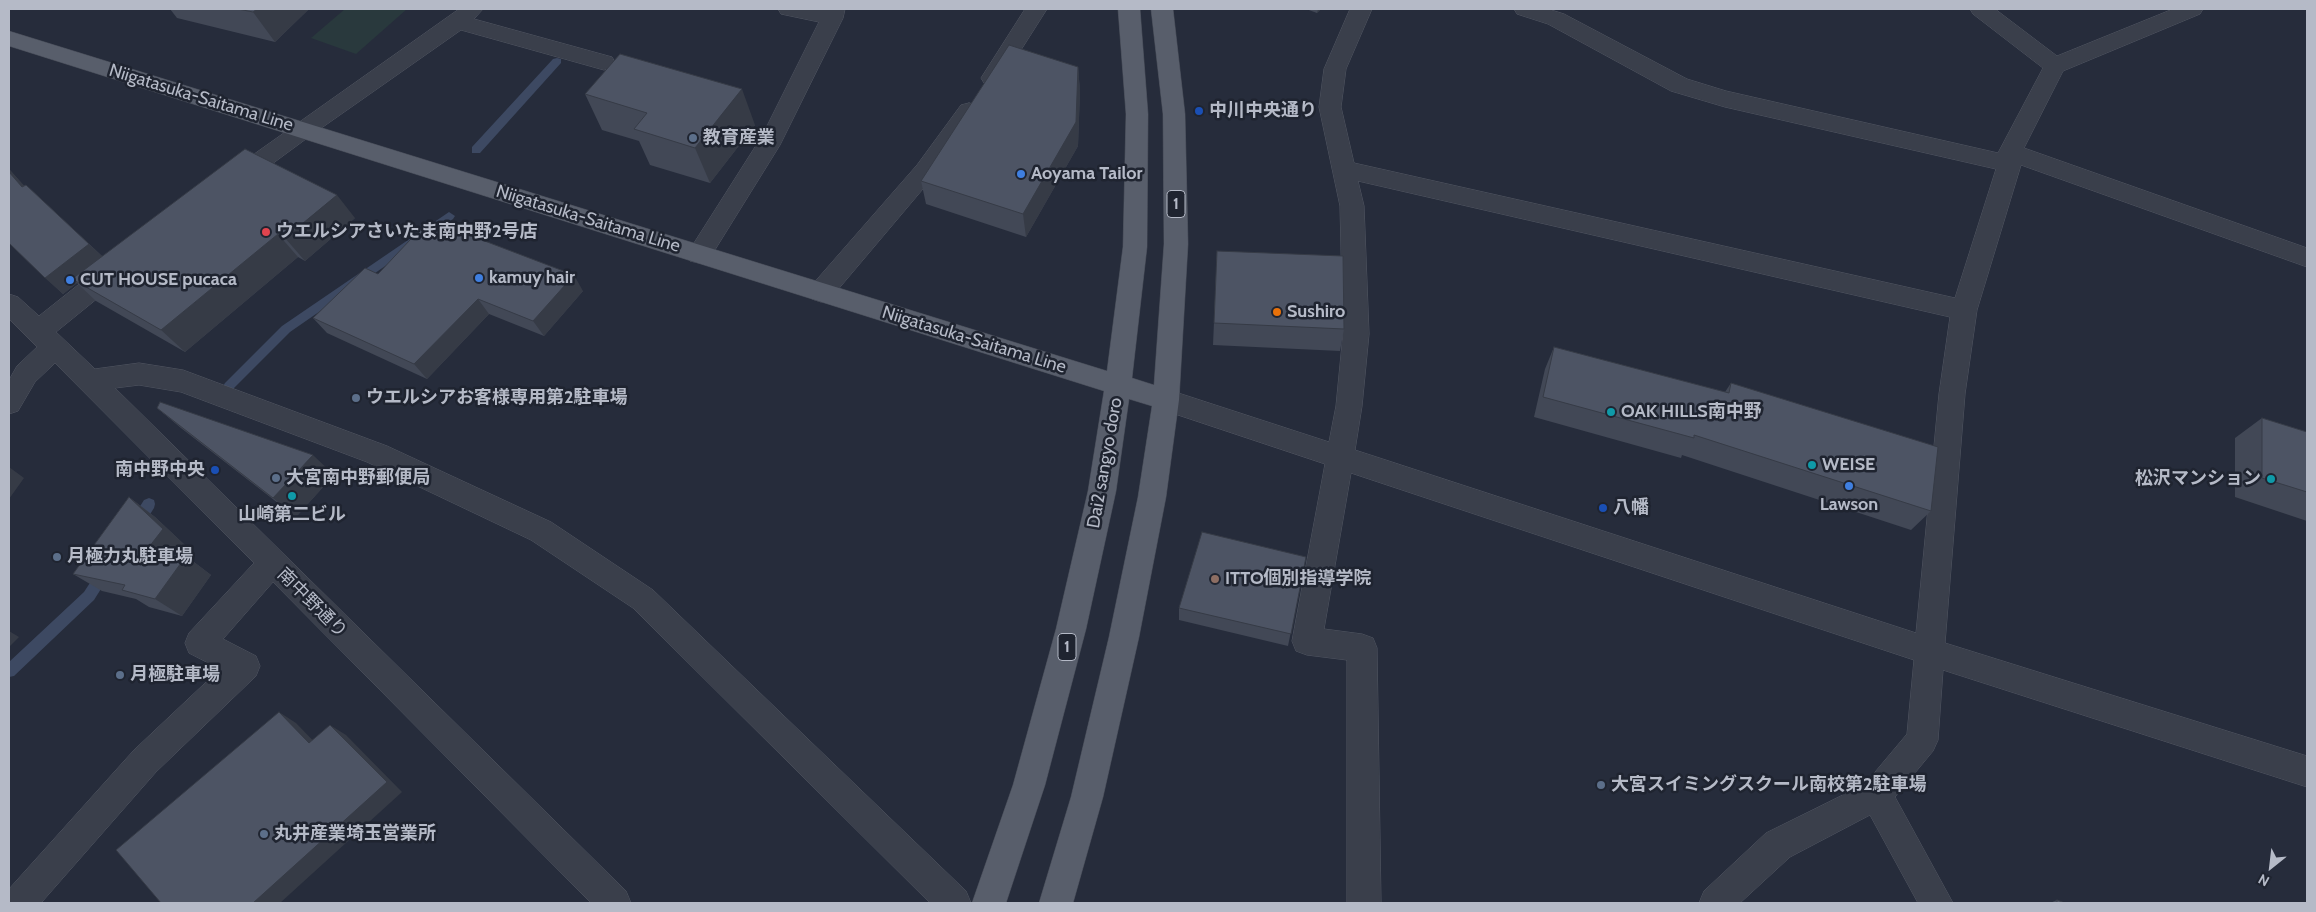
<!DOCTYPE html>
<html>
<head>
<meta charset="utf-8">
<style>
  body { margin:0 }
  #map { position:relative; width:2316px; height:912px; overflow:hidden; background:#262c3b; font-family:Cabin,sans-serif }
  canvas { display:block }
  .frame { position:absolute; inset:0; border:10px solid #b5bac7; pointer-events:none }
  .north { position:absolute; left:2246px; top:842px; width:50px; height:50px; -webkit-text-stroke:4px #1f2430; paint-order:stroke; rotate:209deg; font-size:14px; font-weight:700; line-height:20px; text-align:center; color:#b5bac7 }
  .north::after { content:''; display:block; margin:auto; width:18px; height:22px; background:#b5bac7; clip-path:polygon(50% 0,100% 100%,50% 72%,0 100%) }
</style>
</head>
<body>
<div id="map">
<canvas width="2316" height="912"></canvas>
<div class="frame"></div>
<div class="north">N</div>
</div>
<script>
const context = document.querySelector('canvas').getContext('2d');
context.lineJoin = 'round';
function fill(path, color) {
  context.fillStyle = color;
  context.fill(path, 'evenodd');
}
function poly(rows) {
  const path = new Path2D();
  for (const r of rows) {
    path.moveTo(r[0], r[1]);
    for (let i = 2; i < r.length; i += 2) path.lineTo(r[i], r[i + 1]);
  }
  return path;
}
function trace(path, color, width, dash) {
  context.strokeStyle = color;
  context.lineWidth = width;
  context.lineCap = dash ? 'butt' : 'round';
  context.setLineDash(dash || []);
  context.stroke(path);
}
function write(font, color, halo, rows, align = 'center') {
  context.font = font + ' Cabin,"Noto Sans JP",sans-serif';
  context.lineWidth = 5;
  context.setLineDash([]);
  context.textBaseline = 'middle';
  context.strokeStyle = halo;
  context.fillStyle = color;
  for (const [text, x, y, turn = 0] of rows) {
    context.save();
    context.translate(x, y);
    context.rotate((+turn || 0) * Math.PI / 180);
    context.textAlign = isNaN(turn) ? turn : align;
    if (halo) context.strokeText(text, 0, 0);
    context.fillText(text, 0, 0);
    context.restore();
  }
}
const green = poly([
  [345,9,407,9,356,54,311,38]
]);
const stream = poly([
  [557,58,561,59,561,63,480,153,472,153,472,147,553,59,557,58],
  [449,212,455,216,453,219,290,332,233,389,225,389,223,386,225,383,282,326,449,212],
  [149,498,154,500,155,504,154,508,142,527,137,529,132,527,131,523,132,519,144,500,149,498],
  [104,567,109,569,111,573,94,600,14,676,9,677,9,662,84,592,99,569,104,567]
]);
const minor = poly([
  [459,9,483,9,474,19,612,57,615,62,612,67,604,70,461,30,310,136,242,186,234,189,226,186,222,180,226,174,459,9],
  [778,9,845,9,843,18,780,145,708,261,699,263,690,261,687,254,762,136,819,22,781,14,778,9],
  [1025,9,1047,9,1000,83,992,86,984,83,981,78,1025,9],
  [1350,9,1372,9,1346,69,1341,107,1354,163,1955,298,1996,169,1725,107,1671,91,1548,24,1517,14,1514,9,1548,9,1564,14,1687,79,1726,91,1998,153,2043,68,1973,14,1970,9,1995,9,2057,56,2173,9,2203,9,2200,14,2063,71,2024,148,2307,248,2307,267,2021,165,1977,310,1965,394,1945,643,2307,756,2307,787,1943,670,1938,740,1933,751,1895,797,1953,903,1918,903,1870,815,1790,857,1740,903,1699,903,1704,891,1766,833,1865,784,1907,734,1914,660,1351,473,1324,629,1362,634,1373,638,1377,648,1381,903,1347,903,1347,660,1307,655,1296,651,1292,641,1325,464,1157,408,1153,400,1157,392,1166,389,1329,442,1336,406,1343,334,1340,206,1319,107,1324,69,1350,9],
  [1358,181,1950,317,1939,394,1916,633,1355,450,1362,406,1369,334,1364,206,1358,181],
  [969,103,977,105,980,111,933,177,830,299,821,302,812,299,808,292,812,285,917,165,961,105,969,103],
  [116,259,125,262,128,269,125,276,56,332,95,369,139,363,183,370,387,446,551,522,653,590,966,891,971,903,930,903,633,608,531,540,367,462,181,392,139,385,115,388,626,891,631,903,591,903,273,582,223,639,256,656,260,666,256,676,156,772,41,903,9,903,9,889,134,750,220,669,189,653,185,643,189,633,254,563,55,363,35,382,18,411,9,414,9,380,17,366,37,347,9,319,9,294,18,297,39,316,107,262,116,259]
]);
const major = poly([
  [1118,9,1140,9,1148,114,1147,247,1132,378,1154,385,1164,244,1163,114,1151,9,1173,9,1185,114,1188,244,1179,400,1166,497,1139,637,1103,797,1073,903,1039,903,1071,797,1109,637,1138,497,1152,406,1129,399,1116,491,1086,629,1045,785,1006,903,972,903,1013,785,1056,629,1088,491,1104,391,9,46,9,31,1107,371,1123,247,1126,114,1118,9]
]);
const wall = poly([
  [170,9,309,9,275,42,177,18],
  [1306,9,1321,9,1317,13],
  [1078,67,1080,91,1078,146,1026,237,926,204,921,181],
  [585,94,755,125,710,183,650,165,639,141,602,130],
  [9,169,24,186,26,185,102,256,355,218,305,261,298,257,185,352,96,301,77,283,63,294,9,243],
  [1217,251,1344,329,1340,351,1213,345],
  [378,274,583,291,544,336,489,314,427,379,327,333,313,318],
  [1554,347,1725,392,1731,383,1931,511,1911,530,1682,455,1681,458,1534,417,1545,369],
  [157,408,334,475,296,517,181,428],
  [2262,418,2307,432,2307,521,2235,497,2235,438],
  [129,497,155,517,188,548,182,555,186,556,211,575,182,616,149,607,136,599,102,591,73,574],
  [1306,557,1288,646,1179,620,1179,608],
  [2057,900,2065,903,2050,903]
]);
const shadedWall = poly([
  [257,9,309,9,275,42,253,12],
  [1318,9,1321,9,1317,13],
  [1078,67,1080,91,1078,146,1026,237,1023,214],
  [742,89,755,125,710,183,695,148],
  [9,169,40,203,22,187,9,172],
  [337,195,355,218,305,261,285,238],
  [278,234,298,257,185,352,161,330],
  [89,244,106,260,72,279,77,283,63,294,45,278],
  [574,275,583,291,544,336,533,321],
  [478,299,489,314,427,379,414,364],
  [313,455,334,475,296,517,273,498],
  [9,467,24,478,9,499],
  [129,497,155,517,188,548,175,565,149,547],
  [186,556,211,575,182,616,155,599],
  [9,631,19,637,9,647],
  [279,712,296,723,326,754,309,743],
  [330,725,346,735,402,792,280,903,253,903]
]);
const building = poly([
  [238,9,257,9,253,12,238,9],
  [1009,45,1078,67,1076,122,1023,214,921,181,1009,45],
  [620,54,742,89,695,148,634,129,647,113,585,94,620,54],
  [245,149,337,195,285,238,278,234,161,330,72,279,245,149],
  [9,172,22,187,26,185,89,244,45,278,9,243,9,172],
  [426,223,467,237,469,235,574,275,533,321,478,299,414,364,313,318,365,268,378,274,426,223],
  [1217,251,1343,256,1344,329,1214,323,1217,251],
  [1554,347,1729,393,1731,383,1938,447,1931,511,1694,435,1694,438,1543,397,1554,347],
  [160,402,313,455,273,498,157,408,160,402],
  [2262,418,2307,432,2307,492,2262,478,2262,418],
  [129,497,163,529,149,547,186,556,155,599,122,590,125,585,73,574,129,497],
  [1202,532,1306,557,1291,634,1179,608,1202,532],
  [279,712,309,743,330,725,387,782,253,903,161,903,116,850,279,712],
  [2057,900,2065,903,2057,903,2057,900]
]);
const markers = [
  [1199,111,5,"#1a4fb4"],
  [693,138,5,"#5c6f8a"],
  [1021,174,5,"#3f7fe0"],
  [266,232,5,"#e0444e"],
  [479,278,5,"#3f7fe0"],
  [70,280,5,"#3f7fe0"],
  [1277,312,5,"#e8710a"],
  [356,398,5,"#5c6f8a"],
  [1611,412,5,"#0f9aa8"],
  [1812,465,5,"#0f9aa8"],
  [215,470,5,"#1a4fb4"],
  [276,478,5,"#5c6f8a"],
  [2271,479,5,"#0f9aa8"],
  [1849,486,5,"#3f7fe0"],
  [292,496,5,"#0f9aa8"],
  [1603,508,5,"#1a4fb4"],
  [57,557,5,"#5c6f8a"],
  [1215,579,5,"#8d6e63"],
  [120,675,5,"#5c6f8a"],
  [1601,785,5,"#5c6f8a"],
  [264,834,5,"#5c6f8a"]
];
const shields = [
  [1176,204,18],
  [1067,647,18]
];
const shieldNames = [
  ["1",1176,204],
  ["1",1067,647]
];
const streetNames = [
  ["Niigatasuka-Saitama Line",201,98,17],
  ["Niigatasuka-Saitama Line",588,219,17],
  ["Niigatasuka-Saitama Line",974,340,17],
  ["Dai2 sangyo doro",1105,463,-80],
  ["南中野通り",312,603,45]
];
const poiNames = [
  ["中川中央通り",1209,111],
  ["教育産業",703,138],
  ["Aoyama Tailor",1031,174],
  ["ウエルシアさいたま南中野2号店",276,232],
  ["kamuy hair",489,278],
  ["CUT HOUSE pucaca",80,280],
  ["Sushiro",1287,312],
  ["ウエルシアお客様専用第2駐車場",366,398],
  ["OAK HILLS南中野",1621,412],
  ["WEISE",1822,465],
  ["南中野中央",205,470,"right"],
  ["大宮南中野郵便局",286,478],
  ["松沢マンション",2261,479,"right"],
  ["Lawson",1849,505,"center"],
  ["八幡",1613,508],
  ["山崎第二ビル",292,515,"center"],
  ["月極力丸駐車場",67,557],
  ["ITTO個別指導学院",1225,579],
  ["月極駐車場",130,675],
  ["大宮スイミングスクール南校第2駐車場",1611,785],
  ["丸井産業埼玉営業所",274,834]
];
fill(green, '#29393d');
fill(stream, '#3d4962');
trace(minor, '#525763', 1);
trace(major, '#434854', 1);
fill(minor, '#3a3f4b');
fill(major, '#585e6b');
fill(wall, '#424856');
fill(shadedWall, '#363b46');
fill(building, '#4d5464');
trace(building, '#363b46', 1);
for (const [x, y, r, color] of markers) {
  const dot = new Path2D();
  dot.arc(x, y, r, 0, 2 * Math.PI);
  context.fillStyle = color;
  context.fill(dot);
  trace(dot, '#1f2430', 2);
}
for (const [x, y, w] of shields) {
  const box = new Path2D();
  box.roundRect(x - w / 2, y - 13.5, w, 27, 4);
  context.fillStyle = '#1f2430';
  context.fill(box);
  trace(box, '#b5bac7', 1);
}
write('bold 16px', '#b5bac7', null, shieldNames);
write('18px', '#b5bac7', '#1f2430', streetNames);
write('bold 18px', '#b5bac7', '#1f2430', poiNames, 'left');
</script>
</body>
</html>
